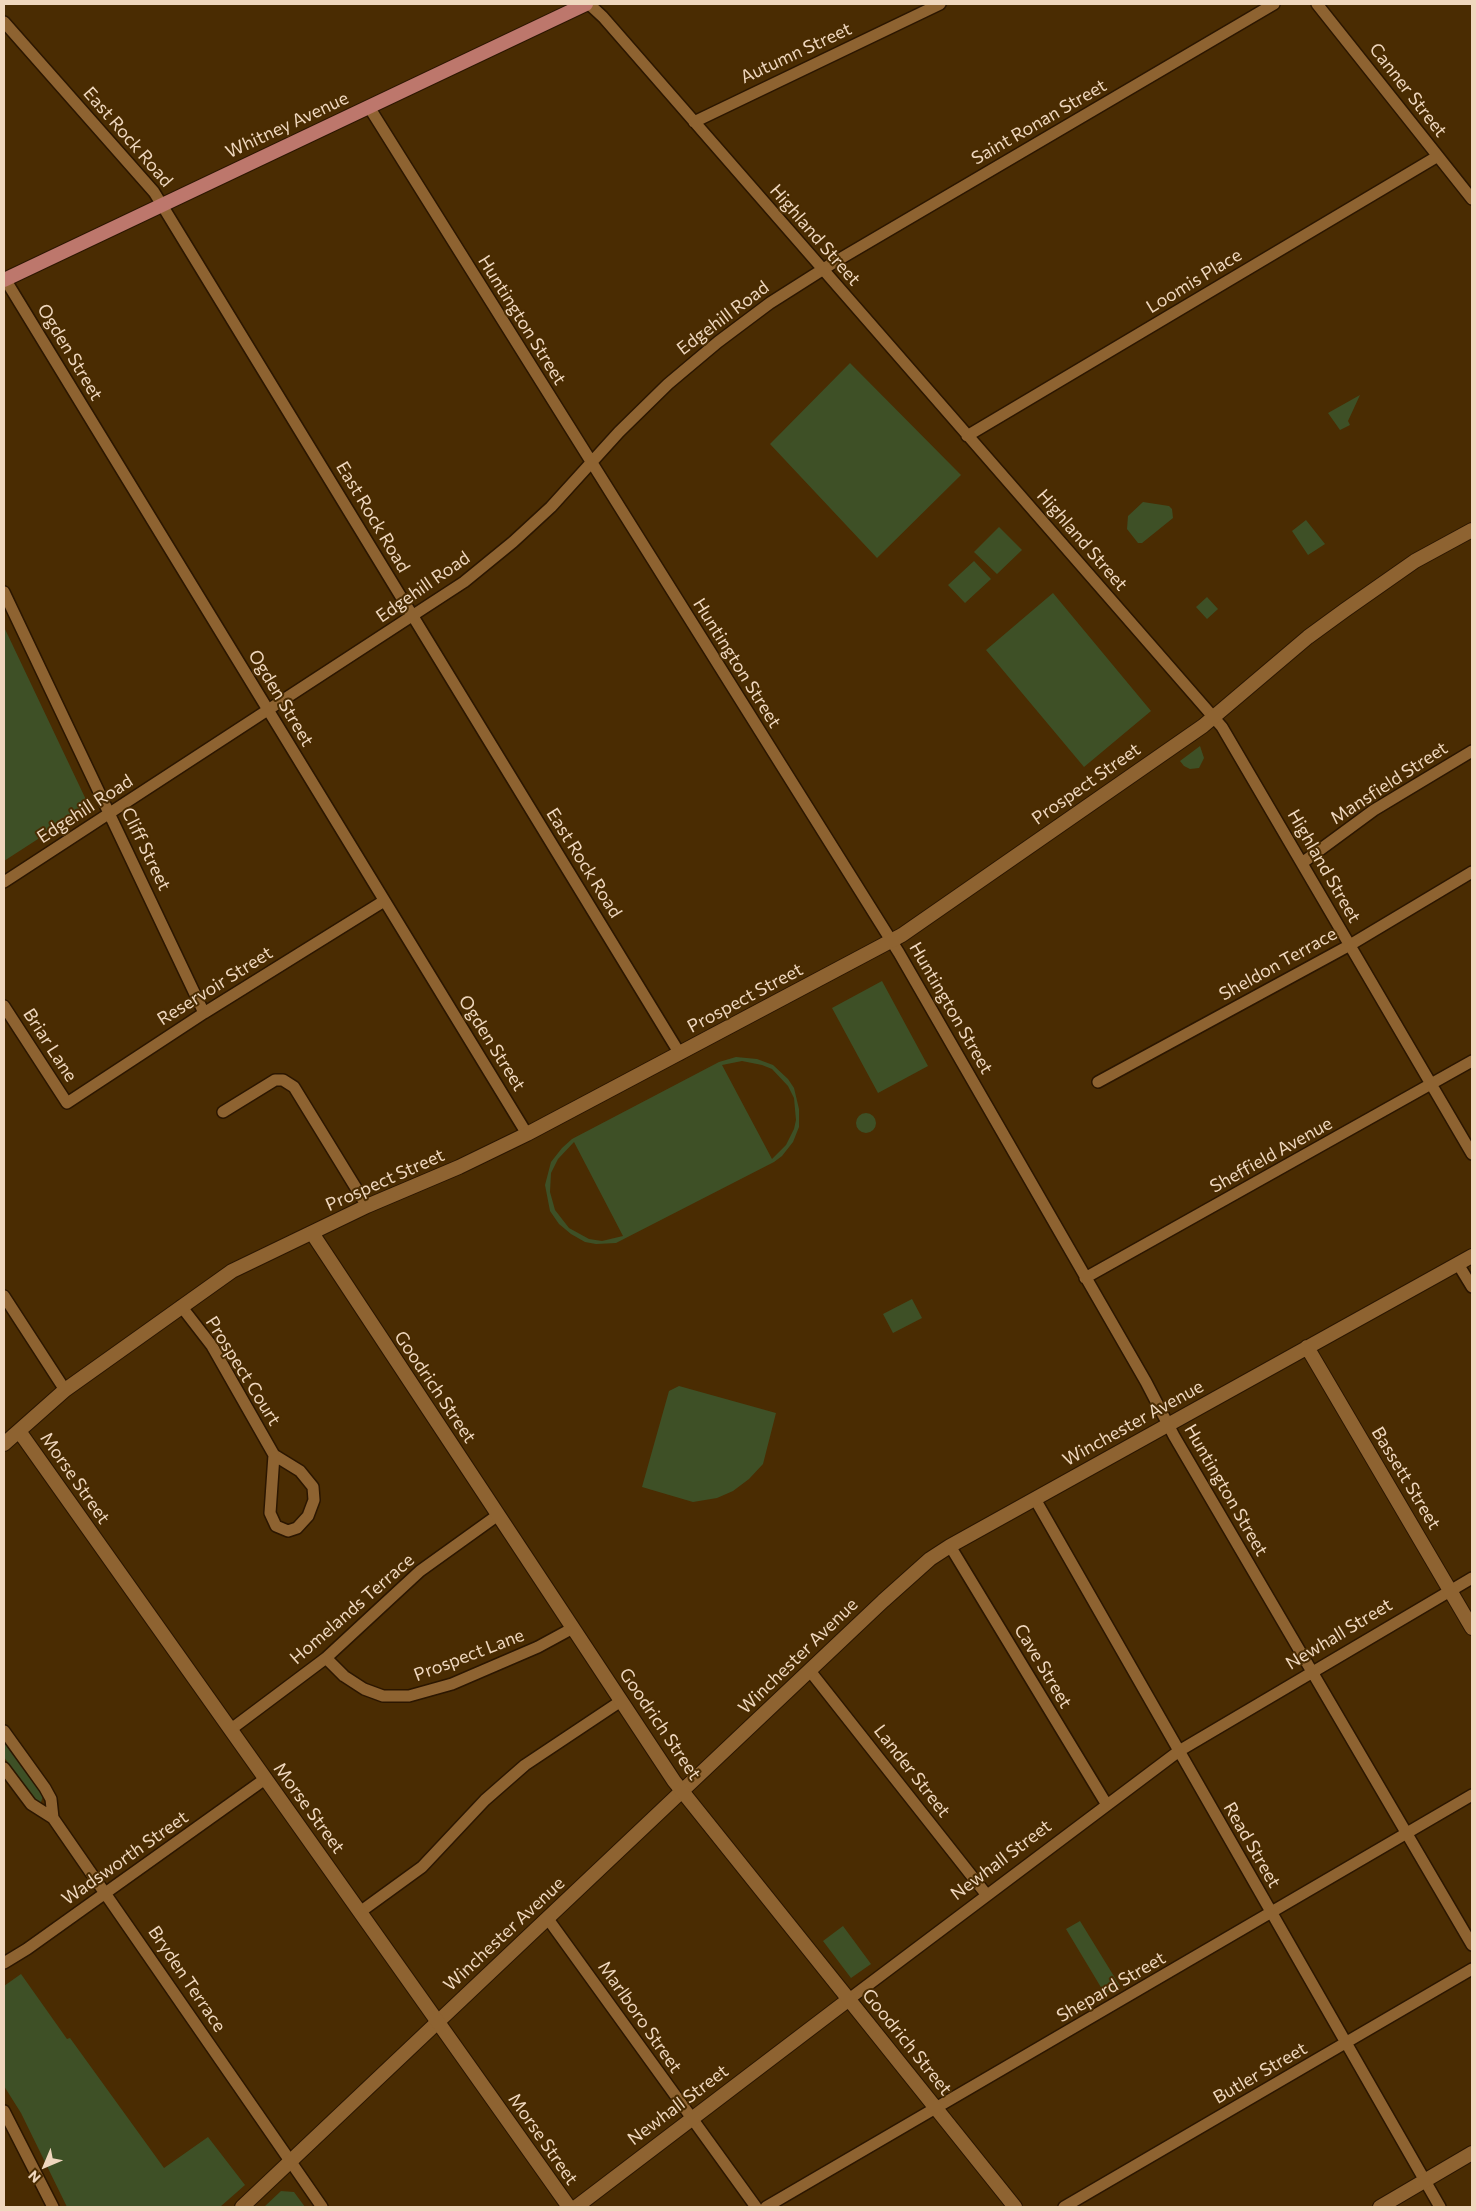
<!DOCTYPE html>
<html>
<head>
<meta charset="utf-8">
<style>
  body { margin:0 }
  #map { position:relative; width:1476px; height:2211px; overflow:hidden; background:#4a2c02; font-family:Commissioner,sans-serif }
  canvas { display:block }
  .frame { position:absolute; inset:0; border:5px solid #efd7be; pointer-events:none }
  .north { position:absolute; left:20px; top:2141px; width:50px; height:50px; -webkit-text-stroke:4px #4a2c02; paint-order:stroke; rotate:225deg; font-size:14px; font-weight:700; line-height:20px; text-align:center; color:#efd7be }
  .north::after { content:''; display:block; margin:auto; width:18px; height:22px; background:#efd7be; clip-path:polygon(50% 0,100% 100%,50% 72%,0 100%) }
</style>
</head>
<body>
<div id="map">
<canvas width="1476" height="2211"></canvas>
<div class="frame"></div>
<div class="north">N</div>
</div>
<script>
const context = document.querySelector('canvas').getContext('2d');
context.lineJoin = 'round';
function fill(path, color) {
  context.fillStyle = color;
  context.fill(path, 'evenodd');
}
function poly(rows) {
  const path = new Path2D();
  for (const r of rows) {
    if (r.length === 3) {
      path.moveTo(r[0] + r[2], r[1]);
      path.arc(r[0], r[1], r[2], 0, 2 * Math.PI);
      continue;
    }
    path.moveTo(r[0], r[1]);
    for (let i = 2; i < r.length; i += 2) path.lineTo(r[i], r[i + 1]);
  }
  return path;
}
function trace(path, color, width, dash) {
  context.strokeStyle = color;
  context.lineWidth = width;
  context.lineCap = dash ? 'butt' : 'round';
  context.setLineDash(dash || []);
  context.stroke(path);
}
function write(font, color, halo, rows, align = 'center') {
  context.font = font + ' Commissioner,sans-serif';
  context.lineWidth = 4;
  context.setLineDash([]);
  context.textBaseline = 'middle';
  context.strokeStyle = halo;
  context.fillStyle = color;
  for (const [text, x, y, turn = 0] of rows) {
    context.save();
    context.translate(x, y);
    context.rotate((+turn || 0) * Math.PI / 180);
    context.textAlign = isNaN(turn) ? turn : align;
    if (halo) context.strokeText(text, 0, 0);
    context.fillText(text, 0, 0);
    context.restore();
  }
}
const green = poly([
  [850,363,961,475,877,558,770,444],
  [1360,395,1348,421,1350,425,1340,430,1328,413],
  [1143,502,1169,506,1172,509,1173,518,1142,543,1138,543,1127,529,1128,516],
  [1306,520,1325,544,1308,555,1292,531],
  [999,527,1022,550,997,574,974,552],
  [974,561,991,579,965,603,948,585],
  [1053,593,1151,711,1084,767,986,650],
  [1207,597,1218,609,1207,619,1196,607],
  [4,627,89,806,4,861],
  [1200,746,1204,758,1199,768,1190,769,1184,766,1180,761],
  [882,981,928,1066,878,1093,832,1008],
  [736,1057,757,1059,773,1065,788,1079,794,1088,799,1109,799,1127,793,1142,782,1156,774,1162,616,1243,596,1244,585,1242,571,1234,559,1224,550,1211,545,1185,551,1162,562,1148,572,1139,719,1062],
  [742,1061,762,1065,772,1069,788,1086,794,1098,796,1120,794,1129,786,1145,772,1159,722,1065],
  [574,1142,623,1236,602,1241,589,1239,569,1228,555,1210,550,1192,551,1173,558,1159],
  [866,1123,10],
  [912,1299,922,1318,893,1333,883,1314],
  [679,1386,776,1413,763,1464,749,1479,733,1491,717,1498,693,1502,642,1487,669,1391],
  [4,1740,43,1796,41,1802,39,1803,33,1798,4,1757],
  [1080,1921,1120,1986,1105,1994,1066,1929],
  [843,1926,871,1964,851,1978,823,1941],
  [21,1974,67,2039,70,2038,164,2168,208,2137,245,2185,220,2207,67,2207,21,2113,4,2086,4,1986],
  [281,2191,294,2192,305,2207,264,2207]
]);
const minor = poly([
  [589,4,603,17,1222,727,1472,1154],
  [1317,4,1472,199],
  [4,22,154,192,680,1054],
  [369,107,899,953,1146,1382,1174,1436,1472,1945],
  [694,122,940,4],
  [5,279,527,1134],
  [967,436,1438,156],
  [4,592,204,1013],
  [1302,863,1374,810,1472,751],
  [4,882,464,582,513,542,551,507,619,432,668,384,718,342,770,303,833,263,1274,4],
  [4,1006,67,1103,204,1013,384,901],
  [1098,1082,1350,945,1472,872],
  [223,1112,275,1080,283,1080,294,1087,367,1206],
  [1458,1264,1472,1287],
  [1085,1278,1472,1061],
  [4,1296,65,1390],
  [181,1306,212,1346,274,1455],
  [274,1455,300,1471,313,1487,314,1500,308,1516,297,1528,288,1531,276,1526,270,1513,274,1455],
  [1035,1499,1440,2207],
  [950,1546,1107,1805],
  [326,1658,344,1676,364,1689,383,1696,409,1696,452,1684,538,1647,573,1628],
  [810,1671,986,1894],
  [230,1730,326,1658,420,1571,498,1515],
  [4,1731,45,1788,51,1799,53,1818],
  [4,1768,31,1804,53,1818,322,2207],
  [360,1912,422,1867,485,1800,525,1765,621,1701],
  [548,1919,756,2207],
  [4,1963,27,1949,265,1779],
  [848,2000,1179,1751,1472,1578],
  [4,2111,53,2207],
  [766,2207,1472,1795],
  [1064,2207,1472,1969]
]);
const tertiary = poly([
  [1307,1347,1472,1628],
  [242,2207,883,1601,930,1559,950,1546,1472,1256],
  [576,2207,848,2000],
  [1380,2207,1472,2153]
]);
const secondary = poly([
  [312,1233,674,1781,1015,2207],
  [19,1431,569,2207],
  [4,1444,65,1390,232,1271,367,1206,459,1167,527,1134,902,935,1203,726,1308,637,1345,610,1415,561,1472,530]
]);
const primary = poly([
  [4,280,586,4]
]);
const streetNames = [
  ["Autumn Street",796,53,-25],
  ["Canner Street",1408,90,52],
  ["Saint Ronan Street",1039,122,-30],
  ["Whitney Avenue",287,125,-25],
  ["East Rock Road",128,137,49],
  ["Highland Street",815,235,49],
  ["Loomis Place",1194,281,-31],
  ["Edgehill Road",723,318,-37],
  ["Huntington Street",522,320,58],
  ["Ogden Street",70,352,59],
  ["East Rock Road",373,517,59],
  ["Highland Street",1082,540,49],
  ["Edgehill Road",423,587,-35],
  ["Huntington Street",737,663,58],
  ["Ogden Street",281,698,59],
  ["Mansfield Street",1389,783,-33],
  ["Prospect Street",1086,784,-35],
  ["Edgehill Road",85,809,-33],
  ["Cliff Street",146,849,64],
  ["East Rock Road",584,863,58],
  ["Highland Street",1324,866,60],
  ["Sheldon Terrace",1278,964,-29],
  ["Reservoir Street",215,986,-32],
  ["Prospect Street",745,998,-28],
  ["Huntington Street",951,1008,60],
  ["Ogden Street",492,1043,58],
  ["Briar Lane",50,1045,57],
  ["Sheffield Avenue",1271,1155,-29],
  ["Prospect Street",385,1180,-24],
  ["Prospect Court",243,1371,58],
  ["Goodrich Street",435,1387,56],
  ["Winchester Avenue",1133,1423,-29],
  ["Morse Street",75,1478,55],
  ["Bassett Street",1406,1478,59],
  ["Huntington Street",1226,1490,60],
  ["Homelands Terrace",352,1609,-41],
  ["Newhall Street",1339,1634,-31],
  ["Prospect Lane",469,1655,-21],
  ["Winchester Avenue",798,1656,-44],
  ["Cave Street",1043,1666,59],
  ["Goodrich Street",660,1724,56],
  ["Lander Street",912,1771,52],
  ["Morse Street",309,1808,54],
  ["Read Street",1252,1845,60],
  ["Wadsworth Street",125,1858,-35],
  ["Newhall Street",1001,1860,-37],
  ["Winchester Avenue",504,1934,-43],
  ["Bryden Terrace",187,1979,56],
  ["Shepard Street",1111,1987,-30],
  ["Marlboro Street",640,2017,55],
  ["Goodrich Street",907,2042,51],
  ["Butler Street",1260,2073,-30],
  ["Newhall Street",678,2105,-37],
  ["Morse Street",543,2139,55]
];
fill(green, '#3e5026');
trace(minor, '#2b1600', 14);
trace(tertiary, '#2b1600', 16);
trace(secondary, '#2b1600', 16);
trace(primary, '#2b1600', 16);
trace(minor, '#8e6331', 11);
trace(tertiary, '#8e6331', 14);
trace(secondary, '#8e6331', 14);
trace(primary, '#bd776c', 14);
write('18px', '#efd7be', '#4a2c02', streetNames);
</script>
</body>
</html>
